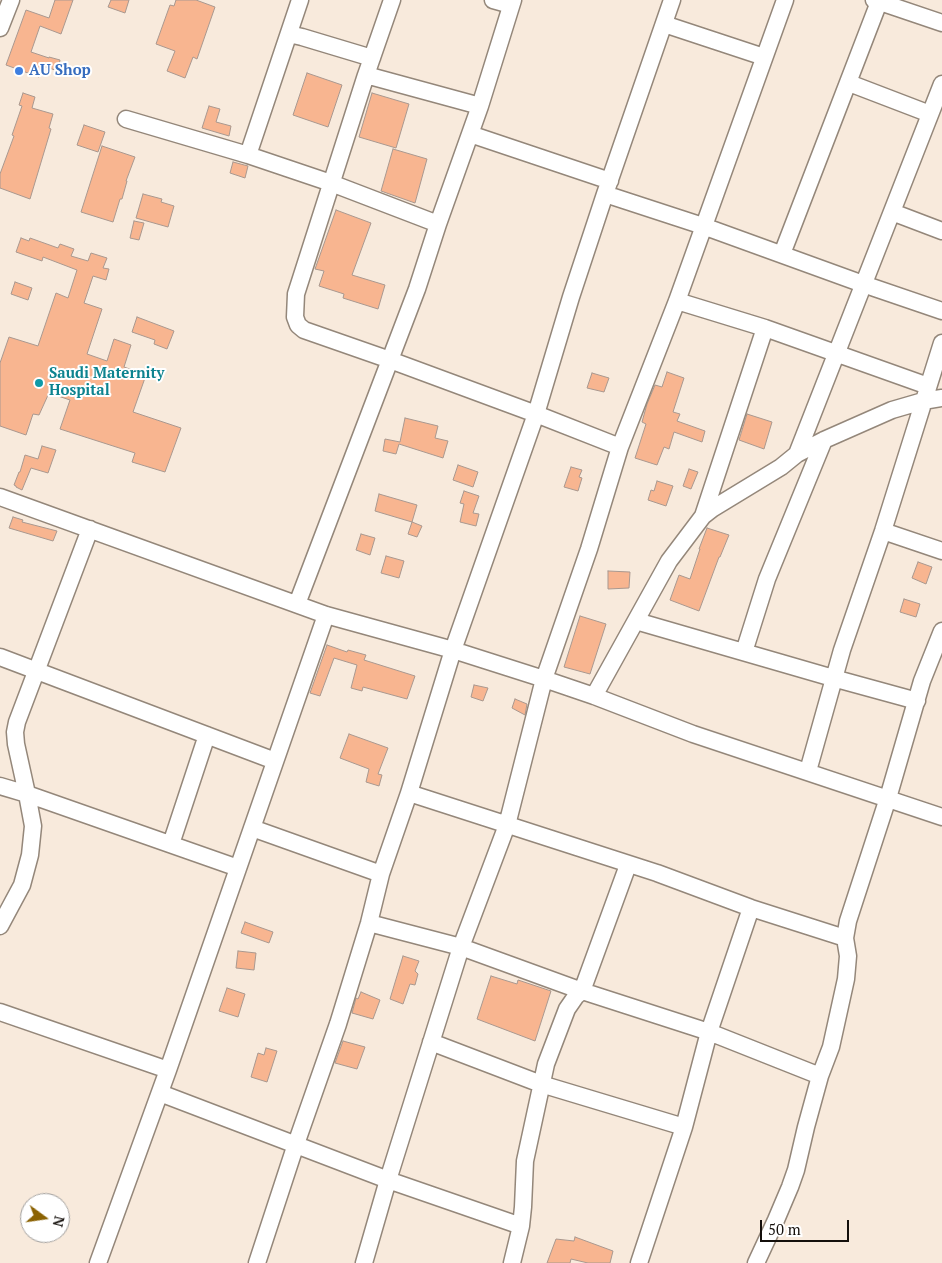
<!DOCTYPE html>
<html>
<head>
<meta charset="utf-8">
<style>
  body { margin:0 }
  #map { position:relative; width:942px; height:1263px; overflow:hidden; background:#f8eadc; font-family:"PT Serif",serif }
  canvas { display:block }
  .north { position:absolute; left:20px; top:1193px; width:50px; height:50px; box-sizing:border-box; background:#fff; border:1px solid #a19f9d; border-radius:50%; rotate:104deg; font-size:14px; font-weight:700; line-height:20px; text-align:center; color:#140f0b }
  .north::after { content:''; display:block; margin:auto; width:18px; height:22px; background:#8b6203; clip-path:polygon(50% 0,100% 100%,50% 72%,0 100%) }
  .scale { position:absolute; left:760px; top:1220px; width:89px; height:22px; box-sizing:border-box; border:2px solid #140f0b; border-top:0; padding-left:6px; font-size:15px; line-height:18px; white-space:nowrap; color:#140f0b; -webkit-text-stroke:4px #fff; paint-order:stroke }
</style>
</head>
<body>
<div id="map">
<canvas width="942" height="1263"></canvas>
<div class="north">N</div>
<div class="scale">50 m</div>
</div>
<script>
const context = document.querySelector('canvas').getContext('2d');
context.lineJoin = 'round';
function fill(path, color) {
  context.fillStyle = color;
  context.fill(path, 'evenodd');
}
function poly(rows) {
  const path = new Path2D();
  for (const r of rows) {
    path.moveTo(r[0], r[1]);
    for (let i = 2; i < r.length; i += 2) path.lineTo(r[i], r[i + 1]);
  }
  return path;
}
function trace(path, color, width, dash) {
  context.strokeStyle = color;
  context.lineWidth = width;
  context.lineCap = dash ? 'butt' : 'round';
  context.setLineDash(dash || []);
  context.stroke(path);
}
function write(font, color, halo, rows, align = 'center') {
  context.font = font + ' "PT Serif",serif';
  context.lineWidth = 4;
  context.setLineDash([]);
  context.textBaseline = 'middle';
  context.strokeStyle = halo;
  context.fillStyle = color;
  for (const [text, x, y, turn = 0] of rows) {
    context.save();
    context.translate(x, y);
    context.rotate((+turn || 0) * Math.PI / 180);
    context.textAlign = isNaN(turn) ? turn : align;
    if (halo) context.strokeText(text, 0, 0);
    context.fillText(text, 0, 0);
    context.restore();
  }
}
const building = poly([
  [55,0,73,0,61,34,40,26,31,52,49,58,49,57,60,60,58,71,43,66,39,77,6,65,26,10,49,18,55,0],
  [111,0,129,0,125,13,108,7,111,0],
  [176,0,196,0,215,7,197,59,193,57,185,78,167,71,175,51,156,44,170,5,174,6,176,0],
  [307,73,342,85,328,127,293,115,307,73],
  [23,93,35,97,32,108,53,114,49,128,51,129,30,199,0,188,0,174,14,136,12,135,22,106,19,105,23,93],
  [372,93,409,104,396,148,359,137,372,93],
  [209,106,220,109,216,122,231,126,229,136,202,128,209,106],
  [84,125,105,132,98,152,77,145,84,125],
  [102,146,135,157,126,181,127,181,122,199,120,199,113,222,81,212,102,146],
  [393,149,427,159,415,203,381,191,393,149],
  [233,162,248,166,245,178,230,173,233,162],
  [143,194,162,199,161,202,174,206,168,227,136,218,143,194],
  [336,210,371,223,352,275,385,285,378,309,343,298,344,294,319,286,324,271,315,269,336,210],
  [134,221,144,223,139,240,130,238,134,221],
  [21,238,29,241,30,238,58,248,60,244,74,249,71,256,88,261,91,253,107,258,103,268,109,269,106,280,93,276,84,303,102,309,87,354,107,361,114,339,131,345,124,367,146,375,133,412,181,428,165,472,132,462,135,453,60,429,70,400,49,393,39,415,33,414,26,435,0,426,0,363,9,337,38,346,56,293,68,298,77,270,43,257,42,261,16,252,21,238],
  [15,282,32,288,28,300,11,294,15,282],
  [137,317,174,331,167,349,154,344,155,340,132,332,137,317],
  [667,372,684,378,673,412,680,414,677,421,705,431,702,442,674,432,669,449,664,447,657,465,635,458,646,424,642,422,647,404,655,385,662,387,667,372],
  [592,373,609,378,604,392,587,388,592,373],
  [747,414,772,422,764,449,739,440,747,414],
  [405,418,438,426,435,438,448,441,443,458,399,444,396,454,383,451,385,439,400,442,405,418],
  [42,446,56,450,48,473,31,468,22,490,16,487,16,486,14,485,19,472,20,472,25,455,38,459,42,446],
  [458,465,478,472,473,487,453,480,458,465],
  [571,467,582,470,579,477,582,478,578,491,564,487,571,467],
  [689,469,698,472,691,489,683,486,689,469],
  [657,481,673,486,666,506,648,500,651,490,654,491,657,481],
  [464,491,479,496,473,513,479,514,476,526,460,522,464,504,460,503,464,491],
  [379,494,417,505,412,522,375,511,379,494],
  [13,517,23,520,22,522,57,531,53,541,9,528,13,517],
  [412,522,422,526,417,537,408,534,412,522],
  [707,528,729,535,720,557,719,557,699,611,670,600,679,575,690,579,700,549,699,549,707,528],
  [361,534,375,538,370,555,356,550,361,534],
  [386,556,404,561,399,578,381,573,386,556],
  [918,562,932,567,926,584,912,578,918,562],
  [608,571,630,572,629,588,608,589,608,571],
  [904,599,920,604,916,617,900,612,904,599],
  [580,616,606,624,590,674,564,667,580,616],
  [327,645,347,652,348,650,366,655,364,660,415,676,407,699,363,687,362,691,351,688,357,665,334,658,320,696,310,693,327,645],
  [474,685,488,688,483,701,471,697,474,685],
  [515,699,527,704,525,715,512,708,515,699],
  [349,734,388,748,378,774,382,775,379,786,366,782,369,769,340,758,349,734],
  [245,922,273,932,269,943,241,933,245,922],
  [238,951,256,953,254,970,236,968,238,951],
  [403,956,419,961,415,971,418,974,415,985,410,984,403,1004,390,999,403,956],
  [491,976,517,984,518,980,551,991,535,1041,477,1019,491,976],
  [227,988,245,994,238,1017,219,1011,227,988],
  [361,992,380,1000,373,1019,352,1013,356,998,358,999,361,992],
  [343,1041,365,1047,357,1069,335,1063,343,1041],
  [266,1048,277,1051,267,1082,251,1077,258,1053,264,1055,266,1048],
  [575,1237,613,1251,610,1263,588,1263,571,1259,570,1263,547,1263,556,1239,574,1241,575,1237]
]);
const minor = poly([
  [392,0,366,75,296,294,295,317,298,325,304,330,390,360,536,414,620,447],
  [493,0,511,5],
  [874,0,942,23],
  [664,24,764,57],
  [0,28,11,0],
  [289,34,302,37,372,58],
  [366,75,480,106],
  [849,83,930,114],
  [126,119,248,155,331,183,438,224],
  [470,134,610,181],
  [248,155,300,0],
  [605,194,703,226,863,284,942,311],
  [892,212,942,231],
  [782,254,879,2],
  [677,301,765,328,928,386],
  [797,454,942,84],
  [0,497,326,615,453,650,544,679,594,696,693,734,942,817],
  [703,516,765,328],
  [883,531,942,551],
  [297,604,417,289,438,224,480,106,513,0],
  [636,621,833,678,917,701],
  [744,652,767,579,824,440],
  [0,657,275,761],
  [594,696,669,561,703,516,712,509,781,467,797,454,824,440,892,410,923,401,942,398],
  [808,771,842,650,883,531,942,343],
  [0,786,27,794,238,868],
  [409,793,657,873,751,908,845,938],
  [252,828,381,874],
  [171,844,207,735],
  [369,923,461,947,582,991,709,1032,820,1076],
  [0,926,22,885,30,855,33,826,27,794,16,744,15,732,17,722,90,529],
  [0,1012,168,1070],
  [431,1042,541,1084,684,1127],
  [160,1093,388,1180,521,1226],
  [98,1263,168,1070,326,615],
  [257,1263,296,1144,338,1024,369,923,381,874,409,793,453,650,536,414,571,297,605,194,672,0],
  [364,1263,388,1180,461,947,507,825,544,679,589,549,620,447,677,301,785,0],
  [512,1263,521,1226,523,1207,525,1161,546,1064,567,1009,576,996,582,991,628,865],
  [639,1263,684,1127,709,1032,751,908],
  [756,1263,776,1220,790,1187,796,1170,806,1127,820,1076,831,1047,846,979,848,956,845,938,848,921,888,798,922,681,942,631]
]);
const markers = [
  [19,71,5,"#3f7fe0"],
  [39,383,5,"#0f9aa8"]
];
const shopNames = [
  ["AU Shop",29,71]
];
const cultureNames = [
  ["Saudi Maternity",49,374],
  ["Hospital",49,391]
];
fill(building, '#f8b590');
trace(building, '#a9988f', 1);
trace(minor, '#94877a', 19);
trace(minor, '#fff', 16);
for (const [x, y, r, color] of markers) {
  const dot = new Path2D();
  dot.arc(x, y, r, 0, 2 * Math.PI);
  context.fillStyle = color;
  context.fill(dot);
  trace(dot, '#fff', 2);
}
write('bold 15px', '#366cbe', '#fff', shopNames, 'left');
write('bold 15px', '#0d838f', '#fff', cultureNames, 'left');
</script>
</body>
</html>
